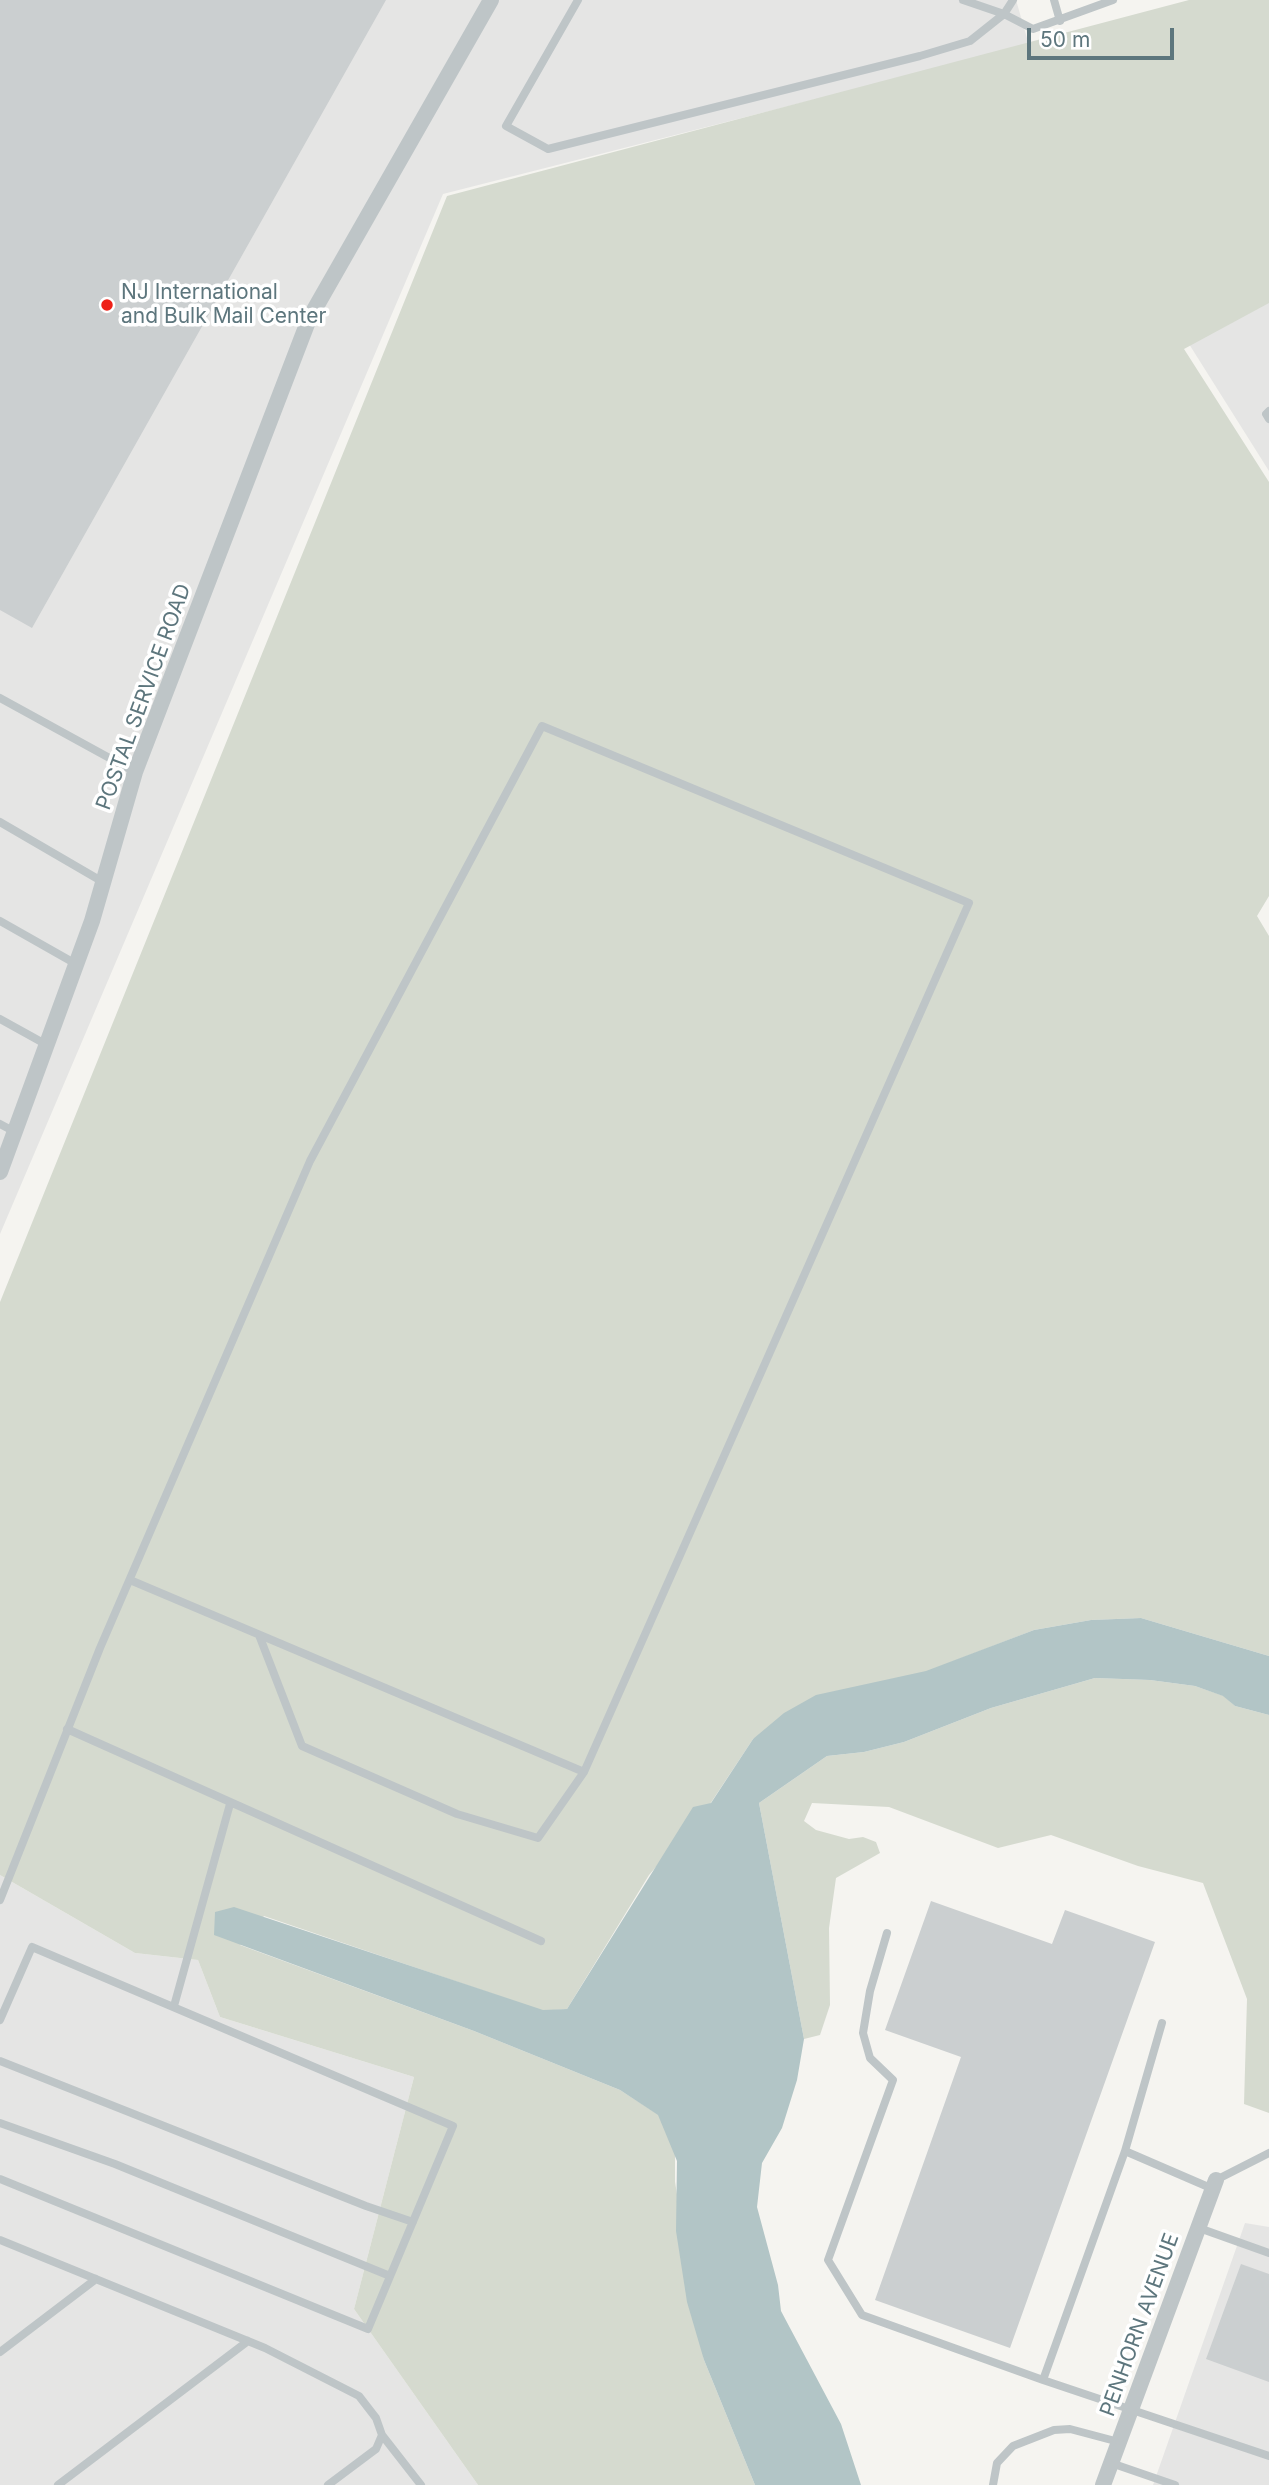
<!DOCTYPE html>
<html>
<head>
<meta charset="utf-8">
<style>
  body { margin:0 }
  #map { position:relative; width:1269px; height:2485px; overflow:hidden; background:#f5f4f0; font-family:Inter,sans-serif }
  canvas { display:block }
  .scale { position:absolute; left:1027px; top:28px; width:147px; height:32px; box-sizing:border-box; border:4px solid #5d767d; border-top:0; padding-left:9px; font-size:21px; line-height:24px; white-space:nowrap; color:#5d767d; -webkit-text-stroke:5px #fff; paint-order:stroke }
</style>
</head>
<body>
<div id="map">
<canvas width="1269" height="2485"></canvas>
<div class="scale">50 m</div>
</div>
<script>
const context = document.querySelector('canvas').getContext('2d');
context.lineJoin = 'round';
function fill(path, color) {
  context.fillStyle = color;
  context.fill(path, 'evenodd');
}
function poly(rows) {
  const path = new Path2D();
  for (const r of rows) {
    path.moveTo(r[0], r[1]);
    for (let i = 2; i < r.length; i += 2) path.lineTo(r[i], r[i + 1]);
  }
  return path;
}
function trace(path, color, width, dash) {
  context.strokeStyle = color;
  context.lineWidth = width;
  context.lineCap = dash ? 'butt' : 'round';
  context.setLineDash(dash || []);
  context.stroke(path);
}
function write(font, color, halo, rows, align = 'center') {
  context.font = font + ' Inter,sans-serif';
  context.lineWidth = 7;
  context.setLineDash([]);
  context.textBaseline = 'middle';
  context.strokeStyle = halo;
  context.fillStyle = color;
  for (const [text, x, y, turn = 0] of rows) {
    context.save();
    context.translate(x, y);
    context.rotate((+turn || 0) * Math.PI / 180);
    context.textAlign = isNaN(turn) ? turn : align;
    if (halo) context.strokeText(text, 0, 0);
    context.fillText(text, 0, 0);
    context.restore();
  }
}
const built = poly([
  [0,0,1016,0,1029,45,443,194,0,1234],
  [1269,301,1269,471,1189,344],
  [0,1875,135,1953,198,1960,220,2017,414,2077,354,2309,478,2485,0,2485],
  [1245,2223,1269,2227,1269,2485,1153,2485]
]);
const green = poly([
  [1189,0,1269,0,1269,303,1184,349,1269,482,1269,896,1257,916,1269,936,1269,1656,1141,1618,1091,1620,1034,1630,753,1739,710,1804,649,1875,567,2009,543,2011,264,1916,240,1945,474,2031,620,2090,659,2115,675,2150,675,2182,704,2360,755,2485,478,2485,354,2309,414,2077,220,2017,198,1960,135,1953,0,1875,0,1302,447,196],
  [1095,1678,1150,1680,1195,1686,1224,1696,1235,1706,1269,1715,1269,2113,1244,2104,1247,1999,1203,1883,1138,1866,1051,1835,998,1848,889,1807,812,1803,804,1821,816,1830,849,1839,863,1837,876,1842,880,1853,836,1878,829,1928,830,2005,820,2035,804,2039,759,1803,827,1756,864,1752,904,1742,991,1708]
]);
const water = poly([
  [1141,1618,1269,1656,1269,1715,1235,1706,1223,1696,1195,1686,1150,1680,1095,1678,991,1708,904,1742,864,1752,827,1756,759,1803,804,2039,797,2080,782,2128,762,2163,757,2207,778,2285,781,2311,841,2424,861,2485,755,2485,704,2360,687,2302,676,2231,677,2161,658,2115,620,2090,474,2031,214,1935,215,1912,234,1907,543,2010,567,2009,693,1807,711,1803,753,1739,784,1713,816,1695,926,1671,1034,1630,1091,1620]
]);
const building = poly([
  [0,0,386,0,32,628,0,610],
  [931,1901,1052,1944,1065,1910,1155,1942,1010,2348,875,2300,961,2057,885,2030],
  [1241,2264,1269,2274,1269,2382,1206,2359]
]);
const service = poly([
  [578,0,506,126,548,149,920,56,970,41,1004,14],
  [963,0,1004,14],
  [1013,0,1004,14,1033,29,1113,0],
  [1054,0,1060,21],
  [1269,411,1266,414,1269,419],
  [0,698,135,772],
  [0,822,103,882],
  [0,921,76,964],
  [0,1019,47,1045],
  [0,1124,15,1132],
  [259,1635,302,1746,457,1814,538,1838,584,1772],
  [67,1729,541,1941],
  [0,1900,100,1648,310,1161,542,726,969,903,584,1772,130,1580],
  [887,1933,870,1991,863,2033,870,2058,893,2080,828,2260,862,2315,1043,2380],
  [174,2006,230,1804],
  [0,2020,32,1947,453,2126,368,2329,0,2179],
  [0,2061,366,2206,413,2222],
  [0,2123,115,2164,390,2276],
  [1125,2151,1162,2023],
  [1216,2180,1269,2153],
  [1213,2189,1125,2151,1043,2380,1269,2456],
  [1199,2228,1269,2253],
  [0,2240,265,2348,359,2396,376,2418,382,2435,376,2449,328,2485],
  [0,2352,96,2279],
  [382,2435,421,2485],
  [1111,2463,1175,2485],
  [58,2485,248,2341],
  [993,2485,997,2463,1013,2446,1054,2430,1070,2429,1119,2442]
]);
const minor = poly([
  [0,1172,92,921,135,772,309,319,491,0],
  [1103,2485,1216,2180]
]);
const markers = [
  [107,305,7,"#ee2017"]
];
const poiNames = [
  ["NJ International",121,293],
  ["and Bulk Mail Center",121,317]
];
const streetNames = [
  ["POSTAL SERVICE ROAD",144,697,-70],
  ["PENHORN AVENUE",1140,2325,-70]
];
fill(built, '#e5e5e4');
fill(green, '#d5dacf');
fill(water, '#b2c5c6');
fill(building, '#cbcfd0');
trace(service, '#bec5c7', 8);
trace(minor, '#bec5c7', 16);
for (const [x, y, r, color] of markers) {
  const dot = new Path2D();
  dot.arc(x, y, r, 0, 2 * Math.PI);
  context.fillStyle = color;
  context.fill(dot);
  trace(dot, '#fff', 2.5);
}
write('21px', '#5d767d', '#fff', poiNames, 'left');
write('21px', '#5d767d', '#fff', streetNames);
</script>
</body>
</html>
